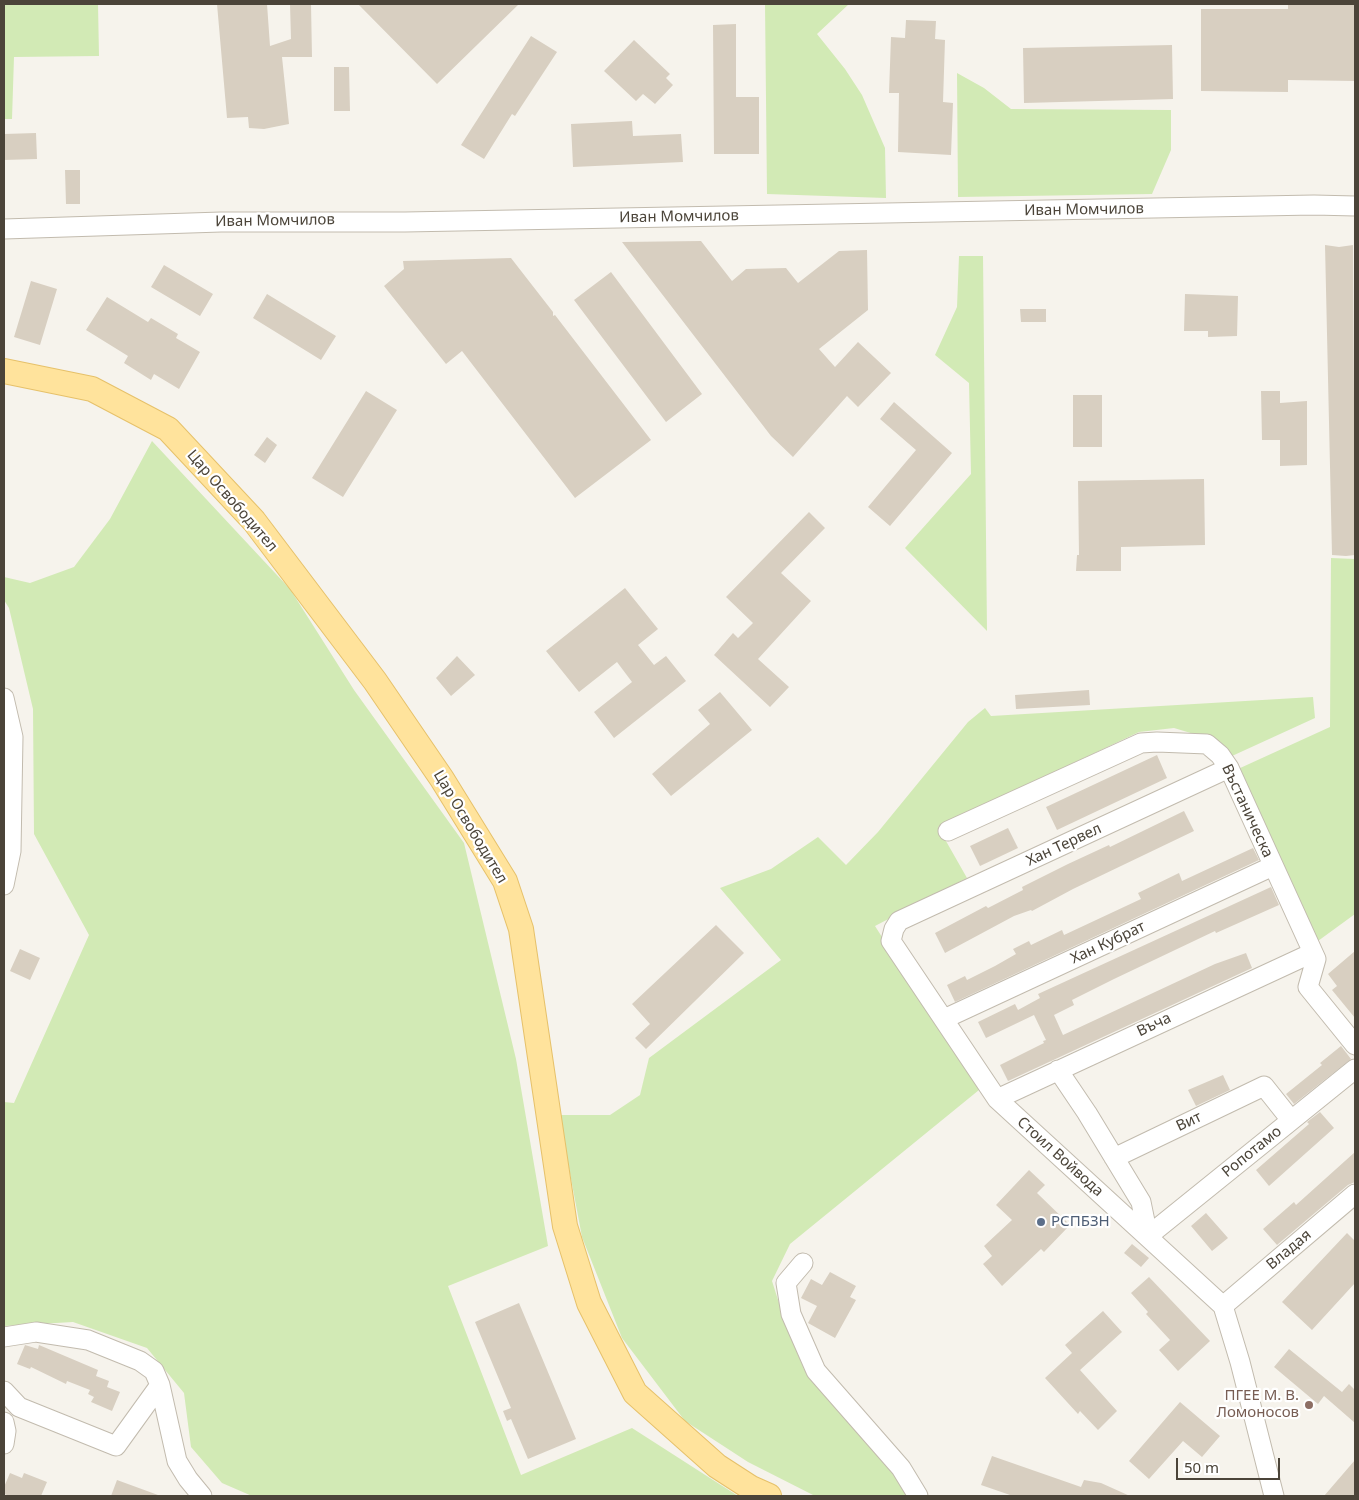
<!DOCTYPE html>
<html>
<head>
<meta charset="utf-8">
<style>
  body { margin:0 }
  #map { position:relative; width:1359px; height:1500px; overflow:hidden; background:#f6f3ec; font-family:"Noto Sans",sans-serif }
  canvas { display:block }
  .frame { position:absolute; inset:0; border:5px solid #4b4439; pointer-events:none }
  .scale { position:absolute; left:1176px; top:1458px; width:104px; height:22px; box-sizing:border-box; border:2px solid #4b4439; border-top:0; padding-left:6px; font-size:15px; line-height:18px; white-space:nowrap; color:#4b4439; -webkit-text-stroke:4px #fff; paint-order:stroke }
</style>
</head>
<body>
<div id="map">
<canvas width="1359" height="1500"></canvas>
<div class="frame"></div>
<div class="scale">50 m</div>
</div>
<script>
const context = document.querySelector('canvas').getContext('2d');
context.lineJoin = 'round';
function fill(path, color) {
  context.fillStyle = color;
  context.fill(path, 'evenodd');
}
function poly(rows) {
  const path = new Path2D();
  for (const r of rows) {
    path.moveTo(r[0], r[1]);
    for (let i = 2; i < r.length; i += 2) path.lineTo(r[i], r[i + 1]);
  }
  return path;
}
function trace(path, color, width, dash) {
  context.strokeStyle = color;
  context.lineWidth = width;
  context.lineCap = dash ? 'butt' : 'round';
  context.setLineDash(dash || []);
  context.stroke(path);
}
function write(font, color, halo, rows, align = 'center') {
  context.font = font + ' "Noto Sans",sans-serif';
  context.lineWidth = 4.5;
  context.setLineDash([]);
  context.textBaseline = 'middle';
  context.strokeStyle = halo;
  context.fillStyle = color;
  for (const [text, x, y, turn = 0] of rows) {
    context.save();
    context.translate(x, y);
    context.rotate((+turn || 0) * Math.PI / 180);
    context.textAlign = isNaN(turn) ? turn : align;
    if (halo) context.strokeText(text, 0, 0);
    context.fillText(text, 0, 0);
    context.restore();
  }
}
const green = poly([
  [4,4,98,4,99,56,14,57,12,119,4,119],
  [765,4,849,4,817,34,845,69,862,95,885,148,886,198,767,194],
  [957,73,984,88,1011,109,1171,110,1171,150,1152,194,958,197],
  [959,256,983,256,987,631,905,548,971,474,969,383,935,355,957,307],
  [152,441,290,589,354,690,464,843,516,1059,548,1246,448,1286,521,1475,632,1428,738,1496,252,1496,222,1483,191,1447,184,1393,147,1348,73,1322,4,1326,4,1102,14,1103,89,935,34,834,33,709,9,608,4,600,4,577,30,583,74,567,110,519],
  [1331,558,1355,559,1355,914,1318,941,1238,769,1330,727],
  [1313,697,1315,718,1232,756,1204,737,1174,728,1139,732,938,827,967,878,875,926,979,1090,790,1244,772,1281,787,1328,804,1369,833,1405,885,1459,910,1496,815,1496,748,1462,685,1421,622,1338,582,1237,559,1115,610,1115,640,1095,649,1058,781,960,720,888,771,869,818,837,846,865,878,832,968,722,985,708,991,716]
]);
const building = poly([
  [217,4,267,4,270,46,291,39,290,4,311,4,312,57,282,57,289,124,264,129,249,128,248,117,227,118],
  [358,4,519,4,437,84],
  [1288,4,1355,4,1355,81,1288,80,1288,92,1201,91,1201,9,1288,9],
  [906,20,936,21,935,39,945,40,943,102,953,103,951,155,898,152,899,93,889,93,891,37,905,38],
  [736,24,736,97,759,97,759,154,714,154,713,25],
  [531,36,557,52,515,116,512,114,484,159,461,145],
  [634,40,670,74,666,78,673,85,655,104,643,94,636,101,604,71],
  [1172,45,1173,99,1024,103,1023,48],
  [334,67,349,67,350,111,334,111],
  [632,121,633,136,681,134,683,162,573,167,571,124],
  [36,133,37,159,4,160,4,134],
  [65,170,80,170,80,204,66,204],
  [701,241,732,281,746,269,786,268,798,283,839,251,867,250,868,310,819,349,835,367,858,342,891,373,858,407,847,396,793,457,771,436,622,242],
  [1325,245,1339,247,1353,245,1355,555,1346,556,1332,555],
  [511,258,553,312,553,316,555,315,651,440,575,498,462,351,446,364,384,286,404,269,403,261],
  [164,265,213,294,200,316,151,287],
  [611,272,702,394,666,422,574,300],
  [31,281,57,289,40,345,14,337],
  [267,294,336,336,321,360,253,318],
  [1185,294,1238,296,1237,336,1208,337,1208,331,1184,331],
  [107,297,148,322,151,318,178,334,176,338,200,352,179,389,154,374,151,380,124,363,128,356,86,330],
  [1020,309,1046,309,1046,322,1021,322],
  [366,391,397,410,343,497,312,478],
  [1261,391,1280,391,1280,403,1307,401,1307,465,1280,466,1280,440,1262,440],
  [1073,395,1102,395,1102,447,1073,447],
  [894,402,952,453,890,526,868,507,916,450,880,419],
  [267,437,277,445,265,463,254,455],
  [1204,479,1205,545,1121,547,1121,571,1076,571,1077,555,1079,555,1078,481],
  [809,512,825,528,781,573,811,601,758,659,789,687,770,707,714,655,733,633,738,638,753,623,726,597],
  [625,588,658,629,638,645,654,665,666,656,686,681,614,738,594,712,632,682,617,662,579,692,546,651],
  [457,656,475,675,451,696,436,678],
  [1089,690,1090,705,1016,709,1015,695],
  [720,692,752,730,671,796,652,774,710,724,698,710],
  [1157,755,1167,778,1057,830,1046,807],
  [1184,811,1194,831,1073,889,1032,911,1031,910,1014,916,945,953,935,933,986,906,988,908,1023,890,1022,887,1068,864,1109,845,1110,847],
  [1008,828,1018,848,980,866,970,846],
  [1253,848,1259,860,955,1002,947,985,965,976,967,980,995,966,1016,954,1013,949,1029,941,1031,945,1062,930,1064,935,1141,899,1138,893,1179,873,1182,881],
  [1271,887,1279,905,1216,933,1215,931,1114,979,1072,1000,1074,1005,1054,1015,1063,1035,1215,964,1246,953,1252,968,1008,1081,1000,1065,1044,1043,1043,1041,1046,1040,1034,1015,986,1038,978,1022,1015,1004,1018,1010,1040,998,1038,994],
  [716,925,744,953,646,1049,635,1038,650,1024,632,1004],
  [20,949,40,958,30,980,10,971],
  [1355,951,1355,1018,1332,990,1337,986,1328,974],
  [1341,1046,1351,1059,1294,1104,1286,1094,1322,1065,1320,1063],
  [1223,1075,1230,1090,1196,1106,1188,1090],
  [1320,1112,1334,1128,1269,1186,1256,1170,1309,1124,1307,1122],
  [1355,1152,1355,1182,1348,1185,1277,1245,1263,1229,1294,1202,1296,1205],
  [1029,1170,1045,1185,1037,1193,1070,1225,1044,1252,1041,1249,1002,1286,983,1264,992,1256,984,1246,1012,1220,996,1205],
  [1206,1213,1228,1238,1212,1251,1191,1226],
  [1347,1233,1355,1241,1355,1283,1312,1330,1282,1302],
  [1132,1244,1149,1258,1141,1267,1124,1253],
  [830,1272,856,1286,850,1297,856,1300,835,1338,808,1323,817,1306,801,1298,811,1279,822,1285],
  [1149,1277,1210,1341,1178,1371,1159,1350,1170,1340,1146,1314,1148,1312,1131,1293],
  [519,1303,576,1439,528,1459,511,1419,507,1421,503,1411,511,1408,475,1322],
  [1103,1311,1122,1332,1080,1370,1117,1411,1098,1430,1080,1411,1078,1414,1045,1378,1072,1353,1065,1345],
  [25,1345,38,1349,39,1345,98,1370,96,1376,109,1381,107,1387,120,1392,112,1411,91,1402,94,1397,88,1394,90,1390,67,1381,66,1384,31,1367,30,1369,17,1364],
  [1289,1349,1342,1392,1349,1384,1355,1390,1355,1423,1324,1396,1318,1404,1274,1367],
  [1180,1402,1220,1436,1202,1457,1183,1441,1149,1479,1129,1461],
  [992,1456,1081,1487,1084,1480,1101,1483,1130,1496,1013,1496,981,1485],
  [1355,1460,1355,1496,1324,1496],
  [10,1473,22,1478,24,1473,47,1482,41,1496,10,1496,4,1494,4,1487],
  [117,1480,158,1495,158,1496,111,1496]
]);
const minor = poly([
  [4,229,221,222,405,222,1314,205,1355,206],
  [4,698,13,737,11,851,4,885],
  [1229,768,899,921,894,929,891,941,997,1099,1223,1306,1240,1362,1274,1496],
  [948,831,1141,743,1157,742,1207,744,1220,755,1229,768,1316,959,1308,987,1355,1045],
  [944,1019,1273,866],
  [1058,1070,1087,1113,1141,1202,1148,1236,1355,1069],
  [997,1099,1312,953],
  [1114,1158,1264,1086,1291,1120],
  [803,1263,786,1283,791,1314,816,1371,901,1468,918,1496],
  [1223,1306,1355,1194],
  [4,1337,36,1332,88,1340,140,1361,154,1371,160,1385,177,1461,188,1479,202,1496],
  [4,1391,19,1407,116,1446,160,1385],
  [4,1422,6,1431,4,1444]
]);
const major = poly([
  [4,371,92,389,168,429,254,521,375,681,442,779,505,881,521,929,565,1226,589,1303,635,1393,717,1466,751,1488,769,1496]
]);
const markers = [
  [1041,1222,5,"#5c6f8a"],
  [1309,1405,5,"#8d6e63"]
];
const streetNames = [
  ["Иван Момчилов",1084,210,-1],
  ["Иван Момчилов",679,217,-1],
  ["Иван Момчилов",275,221,-1],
  ["Цар Освободител",232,501,49],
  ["Въстаническа",1247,811,65],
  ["Цар Освободител",470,827,59],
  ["Хан Тервел",1064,845,-25],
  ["Хан Кубрат",1108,943,-25],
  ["Въча",1154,1025,-25],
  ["Вит",1189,1122,-25],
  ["Ропотамо",1252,1152,-39],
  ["Стоил Войвода",1060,1157,42],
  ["Владая",1289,1250,-40]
];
const serviceNames = [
  ["РСПБЗН",1051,1222]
];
const educationNames = [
  ["ПГЕЕ М. В.",1299,1396],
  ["Ломоносов",1299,1413]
];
fill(green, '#d2eab5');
fill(building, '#d8cfc1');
trace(minor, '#c2bbae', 21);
trace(major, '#e6c16a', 26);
trace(minor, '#fff', 19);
trace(major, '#ffe39c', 24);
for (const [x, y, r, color] of markers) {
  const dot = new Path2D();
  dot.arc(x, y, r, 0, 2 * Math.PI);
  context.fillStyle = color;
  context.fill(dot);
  trace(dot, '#fff', 2);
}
write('15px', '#4b4439', '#fff', streetNames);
write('15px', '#4e5e75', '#fff', serviceNames, 'left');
write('15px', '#785e54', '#fff', educationNames, 'right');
</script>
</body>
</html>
